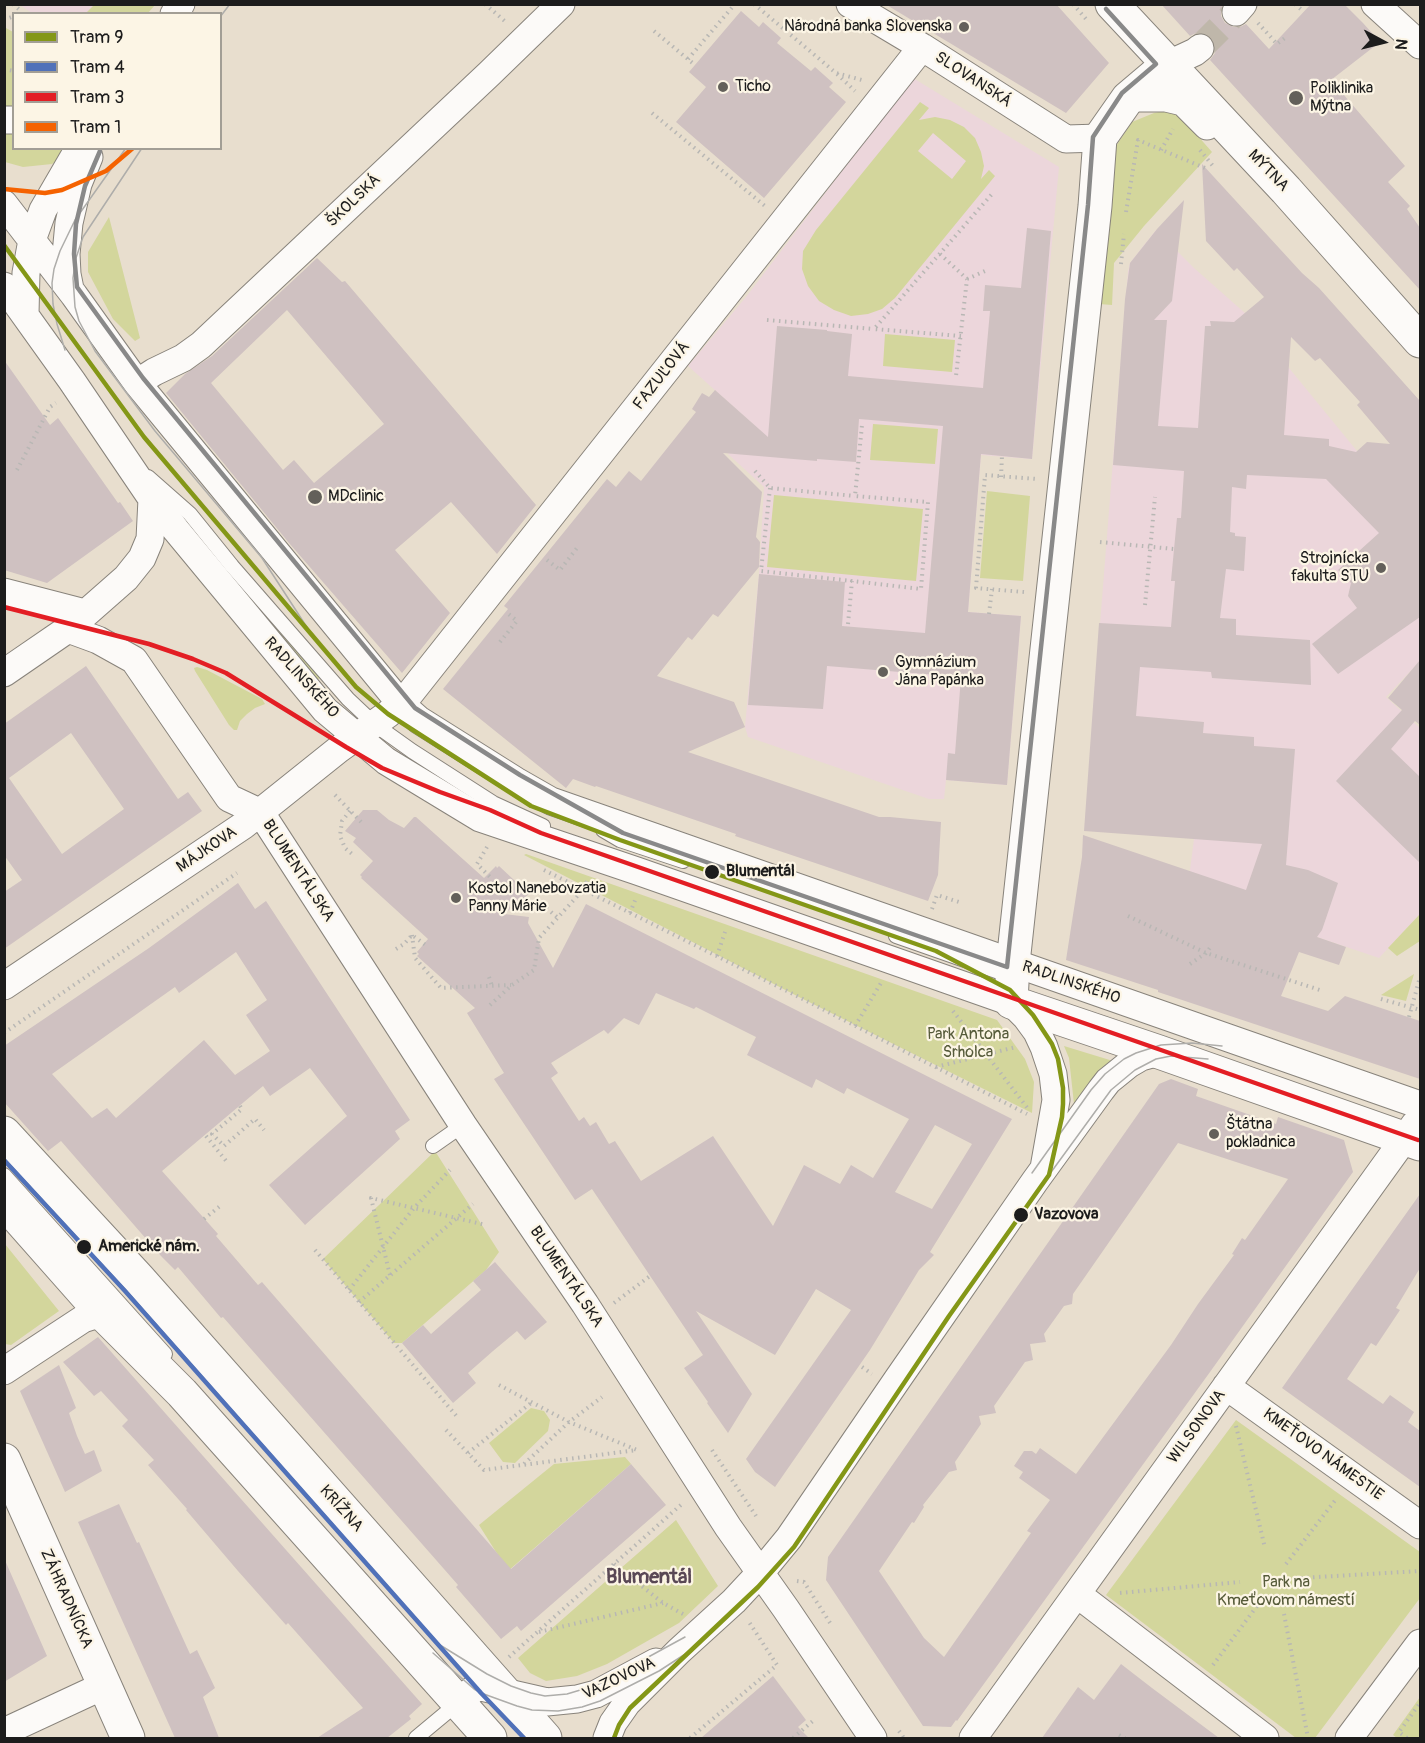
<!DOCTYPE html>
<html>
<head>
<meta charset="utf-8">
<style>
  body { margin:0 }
  #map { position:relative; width:1425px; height:1743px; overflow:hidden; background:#e8dece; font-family:Pangolin,sans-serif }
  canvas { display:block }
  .frame { position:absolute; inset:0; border:6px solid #1c1c1c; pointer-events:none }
  .legend { position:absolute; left:12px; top:12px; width:210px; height:138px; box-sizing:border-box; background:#fcf5e5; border:2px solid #a29e95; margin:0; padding:8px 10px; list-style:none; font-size:18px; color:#1c1c1c }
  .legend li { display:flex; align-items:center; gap:12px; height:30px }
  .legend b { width:30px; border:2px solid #a29e95 }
  .north { position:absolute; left:1353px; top:12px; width:60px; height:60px; -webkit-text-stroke:4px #fcf5e5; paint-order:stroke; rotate:97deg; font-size:16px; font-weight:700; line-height:24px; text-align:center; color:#1c1c1c }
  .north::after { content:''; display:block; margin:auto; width:21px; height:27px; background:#1c1c1c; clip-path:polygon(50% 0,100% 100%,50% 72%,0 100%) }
</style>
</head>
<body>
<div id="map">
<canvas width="1425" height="1743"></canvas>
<div class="frame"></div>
<ul class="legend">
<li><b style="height:8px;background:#849717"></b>Tram 9</li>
<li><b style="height:8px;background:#5071b9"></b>Tram 4</li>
<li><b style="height:8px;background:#e31e24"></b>Tram 3</li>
<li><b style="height:8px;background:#f56200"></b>Tram 1</li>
</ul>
<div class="north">N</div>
</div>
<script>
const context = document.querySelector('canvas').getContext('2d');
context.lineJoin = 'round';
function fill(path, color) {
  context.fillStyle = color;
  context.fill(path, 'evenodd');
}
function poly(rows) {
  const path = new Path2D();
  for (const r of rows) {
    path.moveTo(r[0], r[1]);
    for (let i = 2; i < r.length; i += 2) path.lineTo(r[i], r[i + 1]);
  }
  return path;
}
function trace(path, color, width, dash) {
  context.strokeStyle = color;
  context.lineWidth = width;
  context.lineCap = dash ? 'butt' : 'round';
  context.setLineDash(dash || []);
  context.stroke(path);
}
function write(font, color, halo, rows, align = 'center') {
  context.font = font + ' Pangolin,sans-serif';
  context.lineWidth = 4.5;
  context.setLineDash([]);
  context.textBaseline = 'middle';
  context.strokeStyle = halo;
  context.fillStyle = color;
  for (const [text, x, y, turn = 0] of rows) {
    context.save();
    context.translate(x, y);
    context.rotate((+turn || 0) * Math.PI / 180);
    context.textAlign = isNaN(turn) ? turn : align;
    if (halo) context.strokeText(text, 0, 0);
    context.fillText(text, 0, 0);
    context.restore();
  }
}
const built = poly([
  [20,5,94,5,86,14,32,13],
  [913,78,1059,167,1032,459,981,455,974,539,968,612,1021,616,1007,785,946,780,944,799,929,799,748,737,745,727,759,574,764,487,728,454,755,426,688,366,746,297],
  [1156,230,1194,268,1246,314,1263,333,1289,368,1357,451,1407,508,1420,495,1420,661,1386,697,1420,728,1420,914,1379,958,1187,893,1197,816,1093,712,1128,272,1130,263]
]);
const green = poly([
  [94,5,94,4,155,5,148,13,86,13],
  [6,28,13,32,14,114,5,113,4,29],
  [920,102,929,108,919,120,935,117,950,120,964,127,975,138,981,152,984,166,981,179,989,170,995,176,895,298,882,309,868,314,851,316,834,310,819,301,808,286,802,269,803,251,816,230],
  [933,133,966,161,952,179,918,151],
  [1168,110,1182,118,1212,152,1144,226,1114,263,1112,305,1099,304,1107,184,1116,146,1132,122,1154,113],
  [4,131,13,131,14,148,69,149,65,154,52,164,23,167,5,162],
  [109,217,140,338,135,341,113,319,88,272,88,252],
  [885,334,955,340,952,372,883,366],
  [873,424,938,429,935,464,870,460],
  [987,491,1030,496,1023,581,980,578],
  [774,495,923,509,916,581,767,567],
  [178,510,321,677,316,681,176,515],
  [197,667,207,670,262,699,265,704,255,708,247,714,240,721,237,730,234,730,229,725,195,671,194,668],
  [526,854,997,1020,1025,1059,1034,1082,1032,1113,799,997,524,855],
  [1420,914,1420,941,1397,956,1388,948],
  [1414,974,1406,1001,1381,995],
  [1064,1046,1113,1061,1103,1070,1074,1104,1069,1058],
  [435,1151,499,1252,486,1270,402,1343,394,1343,323,1259],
  [5,1244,59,1311,11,1345,5,1344],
  [531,1408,544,1411,550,1420,548,1431,515,1463,503,1462,489,1443],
  [1236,1420,1420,1552,1420,1598,1315,1738,1296,1738,1106,1595],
  [625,1457,631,1464,508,1571,479,1525,554,1464],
  [676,1520,718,1586,679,1623,607,1664,577,1676,546,1681,530,1673,518,1658],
  [1420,1697,1420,1738,1397,1738,1393,1735]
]);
const building = poly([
  [885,4,1056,4,1109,63,1066,113],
  [1161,4,1223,4,1221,10,1221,16,1225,23,1234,27,1240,27,1246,24,1269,49,1311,4,1344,4,1363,23,1380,42,1331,80,1405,166,1388,182,1410,206,1407,209,1420,228,1420,290,1210,60,1215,53,1216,46,1212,38,1206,34,1198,32,1190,36],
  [741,11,759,27,763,22,781,38,777,43,811,71,815,67,833,83,829,87,846,102,764,198,676,122,706,87,689,72],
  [1202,164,1302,273,1319,288,1420,401,1420,617,1338,674,1312,644,1357,608,1348,596,1351,583,1338,570,1379,533,1326,479,1247,475,1246,489,1232,487,1230,532,1235,533,1235,536,1246,537,1244,571,1226,569,1220,618,1236,619,1236,635,1310,640,1311,685,1212,678,1211,672,1140,667,1136,716,1204,722,1203,733,1254,737,1254,746,1295,749,1286,865,1308,870,1338,883,1322,930,1317,937,1346,947,1339,965,1299,952,1281,996,1328,1011,1345,996,1420,1021,1420,1079,1158,992,1158,990,1066,960,1082,857,1083,835,1246,890,1262,844,1084,831,1099,623,1171,627,1175,581,1171,581,1177,518,1181,518,1184,471,1113,465,1125,299,1130,263,1157,229,1184,200,1172,301,1154,320,1167,320,1158,426,1198,428,1205,326,1211,326,1210,321,1234,322,1264,297,1237,268,1234,271,1206,241],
  [1291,337,1315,361,1320,358,1360,402,1357,405,1390,444,1367,442,1356,452,1329,446,1329,439,1284,435],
  [1027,228,1051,231,1032,459,981,454,968,612,1021,616,1007,785,946,780,948,753,955,754,961,677,827,666,823,709,748,705,759,574,845,582,842,626,925,633,943,426,859,419,856,462,817,459,817,461,723,453,762,492,756,537,760,542,759,567,718,617,713,614,692,640,688,637,657,676,734,702,745,727,688,752,879,817,890,817,941,822,938,875,928,901,735,836,736,834,596,786,595,787,573,779,566,788,443,689,508,609,504,606,607,479,616,487,629,471,641,481,696,412,692,409,702,393,709,397,715,390,768,437,777,326,827,330,827,331,852,334,848,376,983,388,990,311,983,311,985,285,1021,288],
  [317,258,342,282,345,281,536,505,497,554,451,502,395,550,450,613,402,673,289,543,166,393,185,374,212,356],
  [287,310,384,424,314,483,294,460,283,470,211,383],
  [4,360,50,425,58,418,118,503,120,502,133,521,47,583,4,570],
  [1420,660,1420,725,1415,721,1391,749,1420,777,1420,863,1336,781,1402,710,1388,698],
  [86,666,178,799,188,792,202,811,4,949,4,892,22,880,4,855,4,724],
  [71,733,124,809,62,854,9,778],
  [363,810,377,810,389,820,404,828,414,817,416,817,484,878,496,866,497,868,499,866,529,894,504,914,529,917,528,923,553,968,586,904,1012,1119,930,1252,934,1255,919,1270,870,1350,775,1487,755,1472,746,1459,851,1310,816,1289,775,1355,696,1311,752,1394,728,1433,707,1403,708,1402,684,1368,703,1355,592,1189,575,1200,494,1079,504,1073,467,1013,475,1008,417,956,419,954,417,952,428,939,361,878,362,877,360,875,373,861,353,842,356,838,345,831],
  [656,993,694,1009,696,1007,756,1037,747,1055,812,1088,816,1079,844,1094,847,1088,909,1119,873,1178,851,1165,840,1184,804,1165,773,1226,713,1136,641,1181,615,1141,609,1144,596,1122,590,1126,584,1117,579,1121,551,1078,558,1073,551,1063,604,1030,608,1034,624,1018,639,1025],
  [935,1125,972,1144,932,1209,895,1192],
  [238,883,255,909,266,901,410,1120,395,1131,400,1139,305,1225,269,1185,347,1116,310,1068,270,1096,263,1086,162,1171,218,1234,216,1236,258,1285,262,1282,511,1569,631,1464,666,1505,521,1631,517,1626,501,1639,456,1587,458,1585,223,1317,221,1318,178,1267,175,1270,161,1256,61,1141,48,1151,4,1102,4,1046,149,948],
  [236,952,267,1000,246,1015,270,1051,235,1075,204,1040,116,1118,107,1108,92,1118,52,1074,175,987,179,993],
  [1171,1079,1198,1089,1196,1096,1276,1124,1278,1117,1344,1140,1353,1172,1210,1372,957,1721,956,1720,951,1727,923,1726,826,1580,828,1557,1159,1084],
  [1178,1143,1288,1179,1245,1240,1242,1238,1232,1254,1234,1255,1198,1304,1171,1345,1076,1474,1040,1448,1036,1454,1032,1451,1024,1451,1014,1466,1023,1472,1019,1478,1050,1500,1027,1531,1031,1533,944,1657,924,1638,879,1571,912,1522,914,1523,924,1507,923,1505,949,1472,957,1470,955,1462,981,1424,979,1416,996,1413,994,1406,1025,1362,1033,1360,1030,1344,1046,1342,1044,1334,1064,1306,1072,1304,1073,1294],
  [1420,1194,1420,1268,1396,1308,1400,1310,1376,1346,1371,1343,1347,1379,1383,1404,1390,1395,1414,1412,1408,1422,1420,1431,1420,1487,1282,1388],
  [495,1262,547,1322,525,1340,517,1331,493,1351,468,1373,476,1383,453,1403,402,1343,423,1325,431,1334,481,1290,473,1281],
  [98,1337,422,1704,409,1716,411,1719,387,1738,317,1738,363,1708,288,1623,286,1625,238,1571,186,1510,187,1509,148,1465,154,1460,122,1426,128,1420,101,1391,94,1396,63,1362],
  [59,1365,76,1408,69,1413,77,1436,85,1454,94,1450,102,1471,65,1492,20,1391],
  [119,1504,137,1543,139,1542,190,1654,197,1650,215,1688,203,1697,219,1738,175,1738,78,1522],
  [4,1558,47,1656,4,1682],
  [1121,1664,1152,1688,1219,1738,1042,1738,1078,1687,1094,1700],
  [773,1676,806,1720,798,1727,809,1738,701,1738]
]);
const streetTunnel = poly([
  [1200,48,1236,12]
]);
const path = poly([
  [13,4,22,12],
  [485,4,507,23],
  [754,4,836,73,862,80],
  [1073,4,1086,19],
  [1295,4,1304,12],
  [4,20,14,16],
  [1258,23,1277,44,1285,38],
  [654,31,695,65],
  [688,59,735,4],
  [4,69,14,71],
  [837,74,855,91],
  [652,113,765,206],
  [1161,150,1173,129],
  [1200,150,1213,166],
  [1126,212,1138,140,1205,168],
  [940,254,967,279,956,376],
  [1121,264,1124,234],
  [967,279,985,271],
  [767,320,874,329],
  [961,336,874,329,992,194],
  [17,470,50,407,56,403],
  [755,471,770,488,855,496],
  [1001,477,1002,456],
  [770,488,761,571,852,581],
  [1100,542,1174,549],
  [547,560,560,570,577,548],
  [1024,592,976,588,985,475,1037,479],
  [1145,605,1155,497],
  [989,614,992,589],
  [848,624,852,581,921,589,928,502,855,496,862,425],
  [500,642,517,621,506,612],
  [335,795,363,824],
  [350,811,342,821,340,836,345,848,352,854],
  [487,847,477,864,490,877],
  [544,870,799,997,1027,1114],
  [542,904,558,918],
  [932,909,937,895,959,902],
  [630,913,636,898],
  [1128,916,1206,953,1323,991],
  [412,935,415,958,441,988,511,985],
  [396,949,404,944,412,935,427,946],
  [717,956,726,929],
  [1190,964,1206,953,1212,945],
  [489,977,492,986],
  [1381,999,1420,1010],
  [490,1005,512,985,534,970,539,938,583,890,587,881],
  [953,1011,1029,1110],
  [1409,1017,1420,977],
  [855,1026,881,983],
  [4,1033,237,873],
  [936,1067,1016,1047],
  [240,1106,242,1109,212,1134,224,1146,255,1119,264,1130],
  [206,1136,227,1162],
  [204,1219,220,1206],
  [315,1250,459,1419],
  [390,1275,371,1198,486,1225],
  [349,1290,414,1208,450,1170],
  [359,1302,473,1204],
  [614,1303,650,1276],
  [862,1367,872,1374],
  [499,1385,569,1422,637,1450],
  [1236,1426,1265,1548],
  [446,1430,484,1470,637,1450],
  [712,1450,756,1516],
  [468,1453,531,1403],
  [524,1464,569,1422,602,1397],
  [614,1564,663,1603,683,1614],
  [1286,1564,1337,1498],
  [1301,1578,1420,1571],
  [797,1581,804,1582,832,1626],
  [1120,1593,1240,1582],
  [1284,1614,1308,1738],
  [539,1632,663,1603],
  [509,1657,683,1503],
  [1213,1665,1263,1598],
  [899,1731,904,1738],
  [1119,1735,1125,1738],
  [690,1738,777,1665,749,1622],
  [793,1738,814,1720],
  [1407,1738,1399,1732,1420,1703]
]);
const lane = poly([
  [148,477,190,514,232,566,348,699,366,716,384,731,412,751,493,803,543,826],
  [603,830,620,840,683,861],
  [896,936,1013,977],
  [433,1146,463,1125],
  [4,1175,165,1354],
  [416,1738,458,1703]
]);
const street = poly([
  [850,4,922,47,1066,139,1100,138],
  [1375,4,1420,45],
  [1236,12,1243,4],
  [174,14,181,4],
  [1167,65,1195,52,1200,48],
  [1128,98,1166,98,1183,102,1207,126],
  [4,120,14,120],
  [4,204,74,295,137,383,401,704,419,720,516,781,551,801,1420,1105],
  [4,286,72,381,152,499,176,530,325,710,386,761,480,818,637,871,1011,1002,1026,1017,1037,1032,1044,1047,1053,1074,1056,1100,1044,1168],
  [70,289,67,274,66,254,69,223,78,184,89,157],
  [25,314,26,273,32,240,43,210,79,148],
  [137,383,154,372,183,358,201,345,489,74,561,4],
  [4,592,85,613],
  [68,629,98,640,134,660,229,798,261,813],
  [4,673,68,629,126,578,142,558,150,539,152,499],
  [261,813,463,1125,585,1304,728,1527,786,1609,873,1738],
  [4,986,244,825,339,749,388,714,408,696,922,47],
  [4,1371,83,1319,102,1313],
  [1226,1386,1420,1525],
  [1077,1594,1265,1738],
  [458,1703,477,1686,547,1702,577,1699,596,1694,656,1662],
  [4,1732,105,1685],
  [607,1738,613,1723,627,1703,679,1651,734,1601,761,1572,789,1538,897,1380,1035,1181,1101,1090,1108,1081,1129,1064,1141,1057,1159,1052],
  [973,1738,1415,1124],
  [1349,1738,1420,1643]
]);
const secondary = poly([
  [1112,4,1286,190,1420,341],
  [1167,65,1128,98,1100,138,1095,206,1013,963,1011,1002,1159,1052,1420,1144],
  [4,1133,139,1279,545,1738],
  [4,1202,102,1313,182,1393,490,1738],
  [4,1460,128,1738]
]);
const tram = poly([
  [220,17,230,4],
  [142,148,83,237,76,258,73,278,75,307,79,321,95,351,155,431,262,558,310,632],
  [65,350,57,324,53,304,52,283,54,269,60,251,75,220,126,148],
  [1032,1173,1091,1090,1105,1074,1124,1059,1136,1053,1161,1045,1192,1043,1222,1046],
  [1049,1175,1111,1090,1135,1070,1156,1059,1171,1056,1208,1059],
  [440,1645,487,1674,511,1686,531,1693,545,1696,567,1694,597,1685,685,1637],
  [433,1653,474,1689,481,1693,517,1706,532,1710,558,1711,582,1707,600,1701,659,1671,693,1649]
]);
const bus1 = poly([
  [100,151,85,186,76,224,74,254,77,287,143,378,415,708,520,775,623,833,1007,967,1088,205,1093,137,1122,93,1156,64,1106,9]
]);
const tram1 = poly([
  [4,245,144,437,356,687,388,714,531,806,620,840,936,951,1010,990,1033,1015,1052,1044,1058,1059,1063,1088,1063,1104,1062,1117,1049,1175,949,1316,794,1547,758,1587,630,1708,619,1725,614,1738]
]);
const tram2 = poly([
  [4,1160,125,1291,481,1693,524,1738]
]);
const tram3 = poly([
  [4,607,149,644,193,659,226,673,346,747,382,768,440,792,490,810,541,833,1418,1140]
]);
const tram4 = poly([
  [4,189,45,193,62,190,106,171,133,148]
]);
const markers = [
  [964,27,6,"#63605a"],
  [723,87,6,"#63605a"],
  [1296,98,8,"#63605a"],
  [315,497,8,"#63605a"],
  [1381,568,6,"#63605a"],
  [883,672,6,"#63605a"],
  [712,872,8,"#1c1c1c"],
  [456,898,6,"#63605a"],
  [1214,1134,6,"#63605a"],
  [1021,1215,8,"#1c1c1c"],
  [84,1247,8,"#1c1c1c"]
];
const poiNames = [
  ["Národná banka Slovenska",952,27,"right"],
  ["Ticho",735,87],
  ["Poliklinika",1310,89],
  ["Mýtna",1310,107],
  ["MDclinic",328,497],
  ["Strojnícka",1369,559,"right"],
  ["fakulta STU",1369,577,"right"],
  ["Gymnázium",895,663],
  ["Jána Papánka",895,681],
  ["Kostol Nanebovzatia",468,889],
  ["Panny Márie",468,907],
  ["Štátna",1226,1125],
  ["pokladnica",1226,1143]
];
const streetNames = [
  ["SLOVANSKÁ",973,80,33],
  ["MÝTNA",1268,171,46],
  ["ŠKOLSKÁ",354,201,-44],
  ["FAZUĽOVÁ",662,376,-52],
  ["RADLINSKÉHO",301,678,48],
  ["MÁJKOVA",207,850,-34],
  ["BLUMENTÁLSKA",298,871,57],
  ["RADLINSKÉHO",1071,983,19],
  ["BLUMENTÁLSKA",566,1277,56],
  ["WILSONOVA",1197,1427,-54],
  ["KMEŤOVO NÁMESTIE",1323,1455,36],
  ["KRÍŽNA",341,1509,48],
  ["ZÁHRADNÍCKA",66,1599,66],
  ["VAZOVOVA",619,1679,-25]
];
const stopNames = [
  ["Blumentál",726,872],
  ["Vazovova",1034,1215],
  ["Americké nám.",98,1247]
];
const parkNames = [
  ["Park Antona",968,1035],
  ["Srholca",968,1053],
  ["Park na",1286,1583],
  ["Kmeťovom námestí",1286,1601]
];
const quarterNames = [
  ["Blumentál",649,1578]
];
fill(built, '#ecd6db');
fill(green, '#d3d69c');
fill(building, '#cfc1c1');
trace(streetTunnel, '#bfb7aa', 27, [27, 14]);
trace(lane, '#88837b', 16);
trace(street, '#88837b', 29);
trace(secondary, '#88837b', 35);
trace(path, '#b8b7b4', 4, [1.5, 4.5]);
trace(lane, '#fcfaf8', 14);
trace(street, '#fcfaf8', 27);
trace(secondary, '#fcfaf8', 33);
trace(tram, '#aeadaa', 1.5);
trace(bus1, '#898989', 4.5);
trace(tram1, '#849717', 4.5);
trace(tram2, '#5071b9', 4.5);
trace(tram3, '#e31e24', 4.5);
trace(tram4, '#f56200', 4.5);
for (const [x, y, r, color] of markers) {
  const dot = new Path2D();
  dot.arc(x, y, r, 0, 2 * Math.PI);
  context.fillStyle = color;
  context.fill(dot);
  trace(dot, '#fcf5e5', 2);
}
write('16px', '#1c1c1c', '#fcf5e5', poiNames, 'left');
write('16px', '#1c1c1c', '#fcf5e5', streetNames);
write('bold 16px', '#1c1c1c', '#fcf5e5', stopNames, 'left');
write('16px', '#565b3a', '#fcf5e5', parkNames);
write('bold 20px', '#594855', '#fcf5e5', quarterNames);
</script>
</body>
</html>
